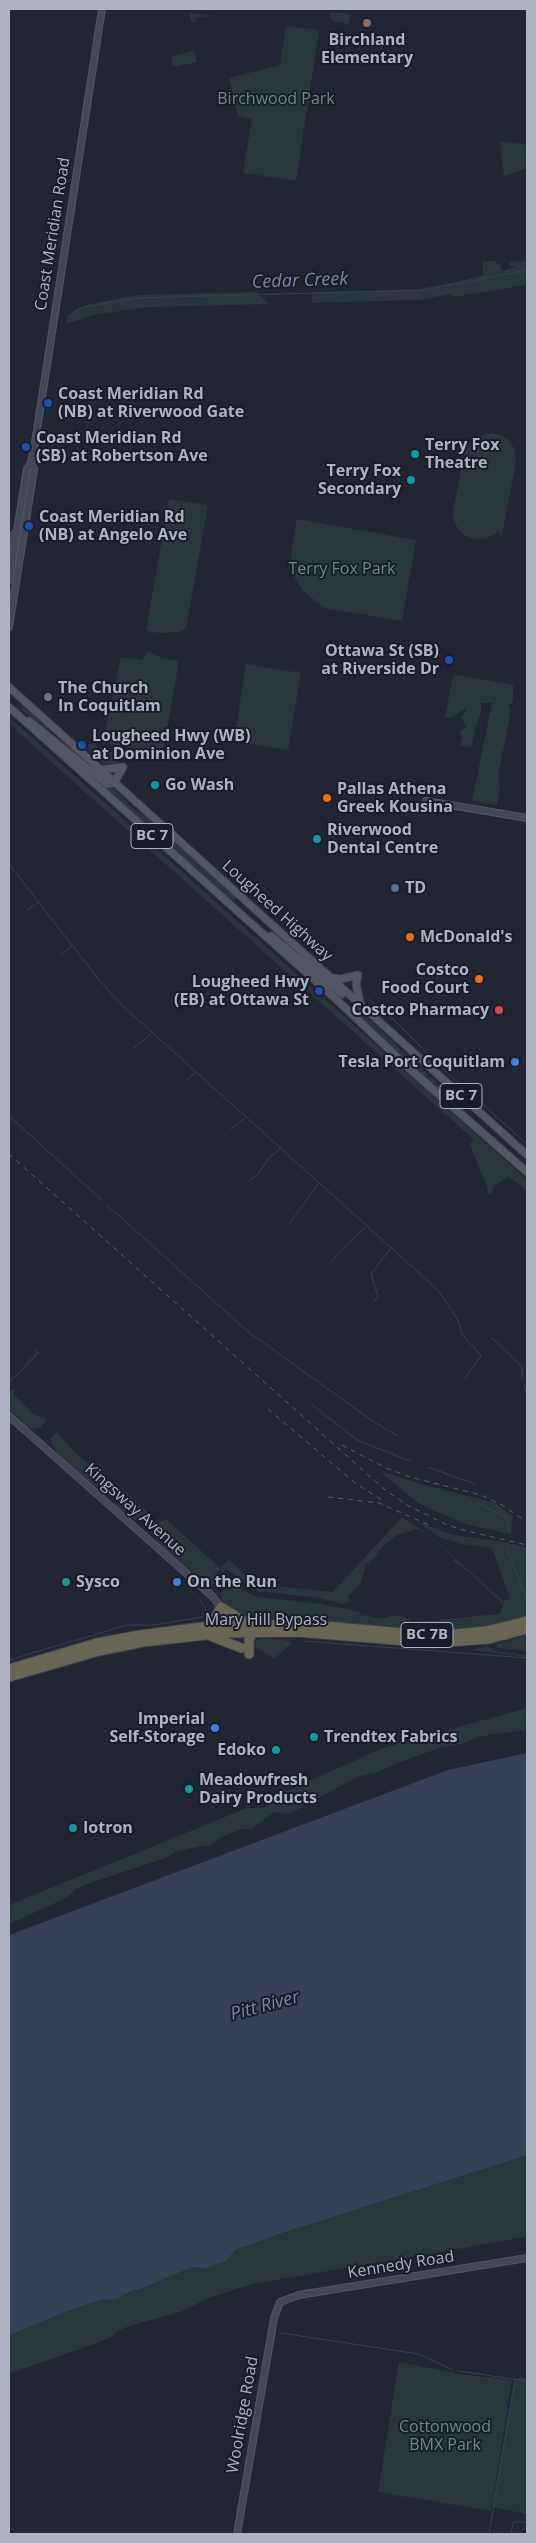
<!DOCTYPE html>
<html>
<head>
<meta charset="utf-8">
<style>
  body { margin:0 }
  #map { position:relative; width:536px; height:2543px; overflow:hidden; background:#222633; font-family:"Open Sans",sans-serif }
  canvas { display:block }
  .frame { position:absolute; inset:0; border:10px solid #afb2c1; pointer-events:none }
</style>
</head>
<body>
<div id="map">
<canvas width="536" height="2543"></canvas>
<div class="frame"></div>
</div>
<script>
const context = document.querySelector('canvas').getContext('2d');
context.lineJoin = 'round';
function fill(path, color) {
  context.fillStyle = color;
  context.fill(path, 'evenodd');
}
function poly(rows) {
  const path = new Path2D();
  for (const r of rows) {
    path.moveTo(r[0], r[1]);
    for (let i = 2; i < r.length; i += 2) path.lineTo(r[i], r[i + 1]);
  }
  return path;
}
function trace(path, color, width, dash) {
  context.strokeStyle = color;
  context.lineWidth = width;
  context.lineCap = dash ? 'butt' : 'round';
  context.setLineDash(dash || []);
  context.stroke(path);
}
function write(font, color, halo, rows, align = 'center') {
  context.font = font + ' "Open Sans",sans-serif';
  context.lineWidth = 4;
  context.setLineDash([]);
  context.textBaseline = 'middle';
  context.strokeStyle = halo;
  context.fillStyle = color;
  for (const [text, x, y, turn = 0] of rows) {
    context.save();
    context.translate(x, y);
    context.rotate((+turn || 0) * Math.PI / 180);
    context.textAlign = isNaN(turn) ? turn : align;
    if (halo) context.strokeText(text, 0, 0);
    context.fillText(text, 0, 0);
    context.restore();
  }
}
const green = poly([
  [331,12,351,14,349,24,333,21,330,17],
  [191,13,209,15,209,16,196,18,195,22,192,22,190,20],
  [286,26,319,30,296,181,243,173,252,119,238,116,229,78,280,65],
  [194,51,197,62,173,67,171,56],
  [500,141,527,145,527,168,504,176],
  [483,261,494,261,500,265,502,271,516,267,509,266,510,262,527,261,527,285,454,297,451,294,418,300,312,303,312,292,415,290,460,281,483,275],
  [256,292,269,304,149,307,93,315,66,324,68,315,85,305,137,295],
  [488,433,501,435,509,441,514,448,516,461,502,536,499,535,499,531,487,538,477,539,466,536,459,530,454,522,453,511,465,448,476,437],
  [169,499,208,505,186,628,179,632,160,633,146,631],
  [297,519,416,540,402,621,325,608,303,591,295,578,291,555],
  [148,651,161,658,179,661,163,752,102,743,121,657,142,660],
  [246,664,301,673,288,750,234,741],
  [458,675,513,685,513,701,509,705,511,711,498,776,500,787,497,805,472,801,492,703,481,703,481,713,475,728,472,745,470,747,460,745,463,738,459,733,467,726,461,718,466,711,465,708,451,718,445,718,452,680,454,676],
  [24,707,48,727,46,729,21,710],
  [9,717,527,1180,527,1194,521,1185,508,1177,495,1185,491,1195,488,1193,487,1186,470,1145,473,1139,20,734,9,723],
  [46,735,107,789,114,789,134,809,152,821,237,897,234,902,209,882,186,860,176,854],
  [83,744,95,744,99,750,117,753,118,765,105,766],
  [351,1001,416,1064,449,1093,447,1094,433,1085,409,1063,353,1009],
  [35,1349,40,1353,9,1384,9,1379,11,1380,36,1353],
  [15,1388,14,1395,32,1413,47,1420,40,1428,31,1429,10,1410,9,1392],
  [56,1432,81,1458,110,1480,107,1484,101,1487,94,1486,57,1453,50,1440],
  [381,1471,424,1485,495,1503,513,1516,511,1534,465,1524,420,1504,386,1477],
  [121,1488,150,1514,143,1519,135,1520,117,1507,115,1498],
  [402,1517,429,1535,503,1601,510,1599,492,1548,463,1544,441,1538,418,1522,453,1535,505,1542,527,1548,527,1616,490,1626,439,1630,362,1626,310,1619,245,1617,231,1610,221,1599,221,1593,227,1585,235,1585,256,1597,316,1603,360,1612,361,1615,365,1616,366,1612,367,1616,371,1616,372,1613,372,1617,377,1617,378,1614,378,1617,383,1618,384,1614,384,1618,389,1618,390,1615,405,1617,412,1622,500,1614,503,1604,469,1572,453,1561,454,1558,427,1534,417,1529,397,1535,384,1545,369,1564,366,1563,361,1583,348,1596,350,1600,344,1604,320,1598,257,1591,227,1569,223,1572,219,1570,216,1576,220,1580,209,1587,159,1544,153,1534,158,1522,167,1520,220,1568,229,1560,255,1584,333,1592],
  [527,1635,527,1651,497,1648,497,1644],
  [266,1638,290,1641,291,1644,274,1659,254,1645,256,1640],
  [488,1646,495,1651,527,1655,527,1657,472,1650,418,1650,469,1650],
  [527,1708,525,1730,478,1737,462,1744,442,1747,392,1765,376,1773,359,1776,289,1814,274,1812,252,1829,240,1829,222,1837,209,1847,201,1846,175,1852,168,1857,87,1884,77,1888,66,1898,9,1924,9,1905,247,1808,261,1808,270,1804,278,1795,383,1748],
  [527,2145,527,2237,252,2284,211,2297,180,2312,129,2326,117,2331,113,2336,105,2340,9,2374,9,2330],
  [399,2362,459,2374,512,2380,491,2511,378,2492],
  [520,2377,527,2378,527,2514,492,2507,514,2381]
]);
const water = poly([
  [527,1753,527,2155,282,2233,235,2250,225,2262,212,2265,209,2268,192,2267,140,2289,132,2290,116,2300,103,2299,70,2310,9,2335,9,1935,448,1770]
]);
const stream = poly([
  [74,311,84,307,136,298,425,290,527,270],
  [9,864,99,980,123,1006,440,1292],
  [27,910,39,902],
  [61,955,72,946],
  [368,999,391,1017,443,1069,527,1144],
  [134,1048,151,1034],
  [186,1081,195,1073],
  [9,1116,102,1200],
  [231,1129,245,1118],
  [250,1180,259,1173,268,1159,280,1149],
  [107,1205,246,1330,374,1422,398,1436],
  [290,1223,319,1183],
  [330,1263,366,1226],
  [440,1293,458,1320,462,1334,481,1356,464,1380],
  [373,1303,378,1296,371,1274,391,1248],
  [492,1338,522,1367,522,1378],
  [524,1385,527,1396],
  [311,1404,357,1440,410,1461],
  [428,1467,475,1484],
  [477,1503,504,1516,507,1519,509,1531],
  [507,1548,526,1599],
  [526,1637,527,1638],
  [304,1641,527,1658],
  [9,1660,127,1625,154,1625,202,1617,207,1612,199,1599],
  [281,2333,419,2354,453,2370],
  [458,2371,527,2381],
  [489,2534,515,2379],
  [511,2534,513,2522,527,2522]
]);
const secondary = poly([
  [9,543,15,533],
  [9,580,27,469,31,463,36,436,102,9],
  [9,627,34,469,31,463],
  [426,801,527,818],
  [9,1416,212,1596,221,1607,229,1629],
  [237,2534,274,2318,280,2302,299,2295,527,2258]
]);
const primary = poly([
  [9,687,527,1155],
  [9,707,337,1000,412,1071,527,1172],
  [29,721,107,784,114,783,123,767],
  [100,770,123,767],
  [271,936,342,994],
  [358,975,356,984,360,1002],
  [332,978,341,979,358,975]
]);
const highway = poly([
  [210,1626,221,1607,247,1623],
  [208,1635,241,1648],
  [249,1654,249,1640,253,1632],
  [9,1669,97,1643,140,1635,210,1626,304,1624,414,1634,447,1635,486,1631,527,1621],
  [9,1677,99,1651,143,1642,223,1633,297,1632,432,1643,489,1639,527,1629]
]);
const rail = poly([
  [9,1154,384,1489,407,1505,445,1524,463,1530,527,1545],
  [268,1409,355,1483,385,1502],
  [342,1445,386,1468,410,1477,481,1495,502,1505,527,1522],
  [328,1497,379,1503,429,1525]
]);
const markers = [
  [367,23,5,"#8d6e63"],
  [48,403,5,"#1a4fb4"],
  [26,447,5,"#1a4fb4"],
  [415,454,5,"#0f9aa8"],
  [411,480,5,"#0f9aa8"],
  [29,526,5,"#1a4fb4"],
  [449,660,5,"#1a4fb4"],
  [48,697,5,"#6b7280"],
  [82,745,5,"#1a4fb4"],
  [155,785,5,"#0f9aa8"],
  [327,798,5,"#e8710a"],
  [317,839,5,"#0f9aa8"],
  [395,888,5,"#5c6f8a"],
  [410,937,5,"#e8710a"],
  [479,979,5,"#e8710a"],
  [319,991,5,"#1a4fb4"],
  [499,1010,5,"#e0444e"],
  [515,1062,5,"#3f7fe0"],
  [66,1582,5,"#0f9aa8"],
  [177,1582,5,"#3f7fe0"],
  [215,1728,5,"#3f7fe0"],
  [314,1737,5,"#0f9aa8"],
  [276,1750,5,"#0f9aa8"],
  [189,1789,5,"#0f9aa8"],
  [73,1828,5,"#0f9aa8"]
];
const shields = [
  [152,836,42],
  [461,1096,42],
  [427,1635,52]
];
const shieldNames = [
  ["BC 7",152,836],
  ["BC 7",461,1096],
  ["BC 7B",427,1635]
];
const poiNames = [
  ["Birchland",367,40,"center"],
  ["Elementary",367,58,"center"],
  ["Coast Meridian Rd",58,394],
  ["(NB) at Riverwood Gate",58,412],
  ["Coast Meridian Rd",36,438],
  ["(SB) at Robertson Ave",36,456],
  ["Terry Fox",425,445],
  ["Theatre",425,463],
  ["Terry Fox",401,471,"right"],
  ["Secondary",401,489,"right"],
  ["Coast Meridian Rd",39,517],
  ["(NB) at Angelo Ave",39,535],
  ["Ottawa St (SB)",439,651,"right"],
  ["at Riverside Dr",439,669,"right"],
  ["The Church",58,688],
  ["In Coquitlam",58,706],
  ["Lougheed Hwy (WB)",92,736],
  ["at Dominion Ave",92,754],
  ["Go Wash",165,785],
  ["Pallas Athena",337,789],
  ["Greek Kousina",337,807],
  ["Riverwood",327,830],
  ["Dental Centre",327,848],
  ["TD",405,888],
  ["McDonald's",420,937],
  ["Costco",469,970,"right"],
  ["Food Court",469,988,"right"],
  ["Lougheed Hwy",309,982,"right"],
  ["(EB) at Ottawa St",309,1000,"right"],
  ["Costco Pharmacy",489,1010,"right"],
  ["Tesla Port Coquitlam",505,1062,"right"],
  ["Sysco",76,1582],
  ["On the Run",187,1582],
  ["Imperial",205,1719,"right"],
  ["Self-Storage",205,1737,"right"],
  ["Trendtex Fabrics",324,1737],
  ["Edoko",266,1750,"right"],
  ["Meadowfresh",199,1780],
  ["Dairy Products",199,1798],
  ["Iotron",83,1828]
];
const parkNames = [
  ["Birchwood Park",276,99],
  ["Terry Fox Park",342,569],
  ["Cottonwood",445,2427],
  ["BMX Park",445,2445]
];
const streetNames = [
  ["Coast Meridian Road",53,234,-81],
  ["Lougheed Highway",277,911,42],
  ["Kingsway Avenue",135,1510,42],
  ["Mary Hill Bypass",266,1620],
  ["Kennedy Road",401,2265,-9],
  ["Woolridge Road",243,2415,-80]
];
const waterNames = [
  ["Cedar Creek",300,281,-2],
  ["Pitt River",265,2006,-15]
];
fill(green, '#29373a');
fill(water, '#373f59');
trace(stream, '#373f59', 1);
trace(secondary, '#525562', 8);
trace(primary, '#3e414e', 9);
trace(highway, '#3f424f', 11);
trace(secondary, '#434757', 6);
trace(primary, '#535764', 7);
trace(highway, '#696553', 9);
trace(rail, '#5b5e6e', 1, [5, 5]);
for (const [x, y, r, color] of markers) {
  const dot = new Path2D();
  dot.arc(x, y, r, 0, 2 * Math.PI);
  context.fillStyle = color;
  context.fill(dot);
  trace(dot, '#1a1d29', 2);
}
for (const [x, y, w] of shields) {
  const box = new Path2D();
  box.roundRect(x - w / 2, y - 12.5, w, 25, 4);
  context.fillStyle = '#1a1d29';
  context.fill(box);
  trace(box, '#afb2c1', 1);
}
write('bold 15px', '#afb2c1', null, shieldNames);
write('bold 16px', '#afb2c1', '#1a1d29', poiNames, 'left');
write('16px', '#698e79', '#1a1d29', parkNames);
write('16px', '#afb2c1', '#1a1d29', streetNames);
write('italic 18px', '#7a85a7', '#1a1d29', waterNames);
</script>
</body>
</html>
